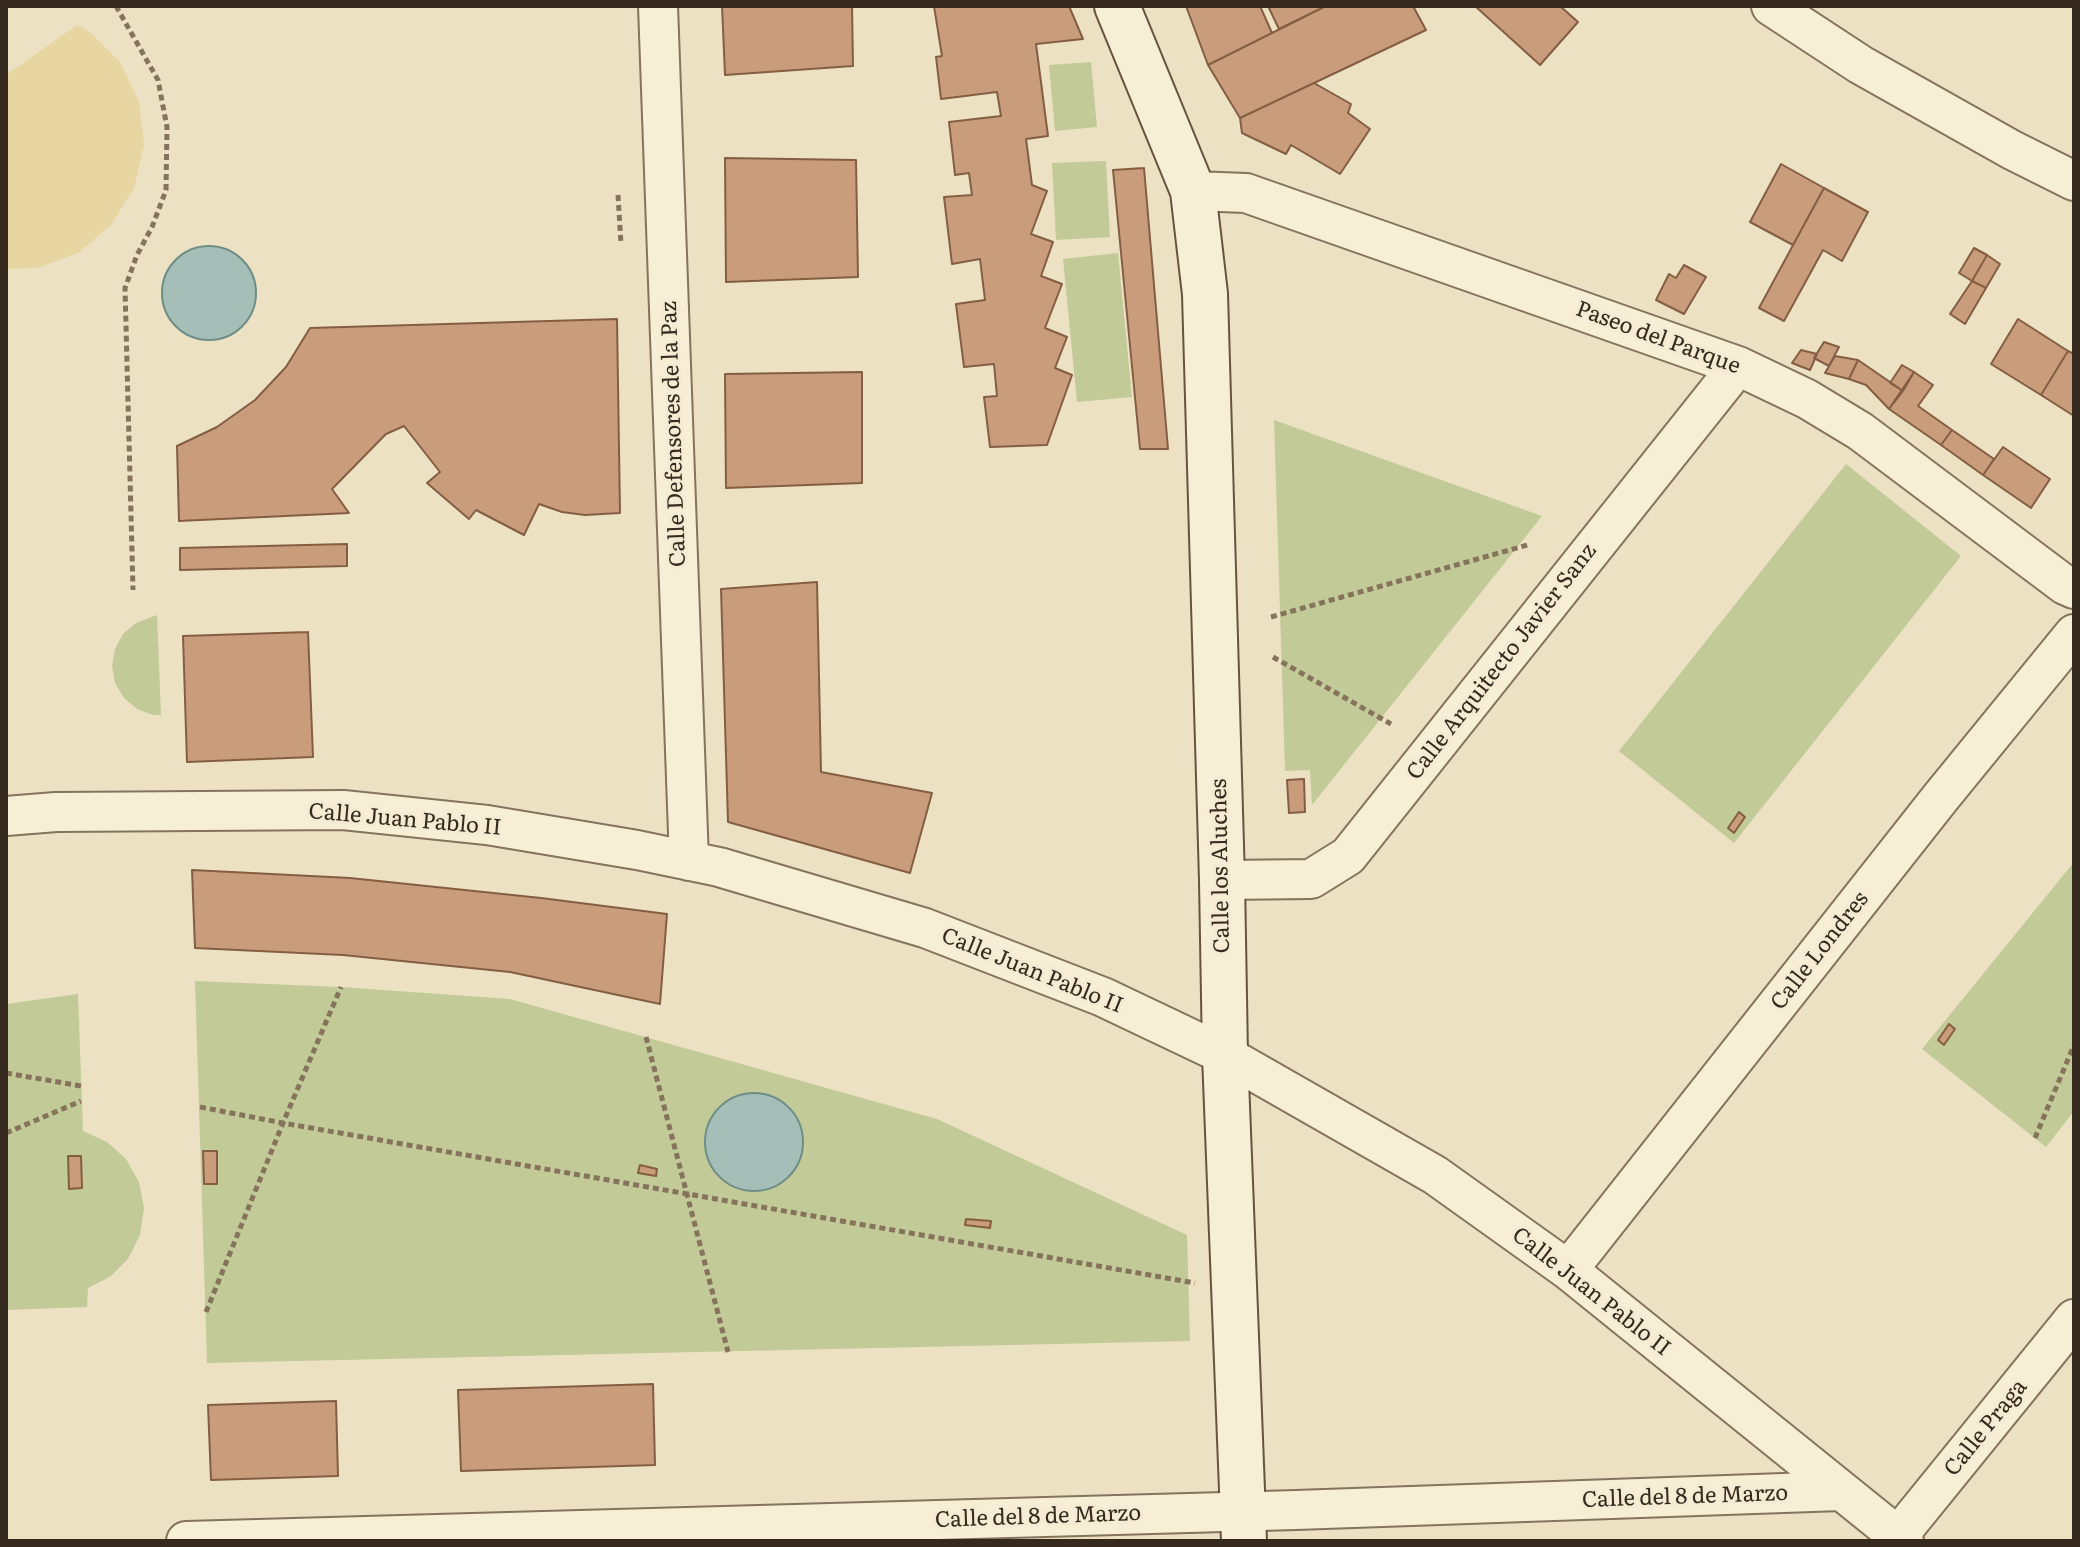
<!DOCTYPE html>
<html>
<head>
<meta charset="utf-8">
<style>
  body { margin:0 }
  #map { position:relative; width:2080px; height:1547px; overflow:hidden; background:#ece1c3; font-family:Literata,serif }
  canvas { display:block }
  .frame { position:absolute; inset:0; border:8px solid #362a1e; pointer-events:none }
</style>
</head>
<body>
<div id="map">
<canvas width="2080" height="1547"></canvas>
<div class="frame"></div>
</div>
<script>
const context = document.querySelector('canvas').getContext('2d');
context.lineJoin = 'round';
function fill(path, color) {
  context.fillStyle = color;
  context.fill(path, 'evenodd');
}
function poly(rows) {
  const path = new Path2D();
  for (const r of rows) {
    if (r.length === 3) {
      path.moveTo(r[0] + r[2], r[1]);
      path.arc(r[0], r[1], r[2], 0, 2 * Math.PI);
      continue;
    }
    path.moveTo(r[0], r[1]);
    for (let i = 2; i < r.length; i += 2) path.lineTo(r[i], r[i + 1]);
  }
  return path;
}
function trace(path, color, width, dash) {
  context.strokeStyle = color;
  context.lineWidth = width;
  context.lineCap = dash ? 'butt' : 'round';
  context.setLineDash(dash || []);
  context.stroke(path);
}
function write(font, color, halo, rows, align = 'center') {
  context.font = font + ' Literata,serif';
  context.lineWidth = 6;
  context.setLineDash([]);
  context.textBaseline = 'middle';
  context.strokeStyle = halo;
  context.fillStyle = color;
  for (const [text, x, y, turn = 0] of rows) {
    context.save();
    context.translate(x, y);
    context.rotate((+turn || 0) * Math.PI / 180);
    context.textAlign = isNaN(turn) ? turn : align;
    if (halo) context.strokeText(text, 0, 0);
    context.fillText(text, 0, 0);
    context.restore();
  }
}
const green = poly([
  [1091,62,1097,127,1055,131,1049,65],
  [1106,161,1110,237,1056,240,1052,163],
  [1118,253,1132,397,1077,402,1063,259],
  [1274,420,1542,516,1312,805,1310,770,1285,771],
  [1846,464,1961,556,1734,843,1619,751],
  [157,615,161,715,153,715,137,709,124,698,115,683,112,666,115,649,123,634,136,623],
  [2074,862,2074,1111,2046,1147,1922,1049],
  [195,981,341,987,510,999,937,1119,1187,1235,1190,1341,207,1363],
  [712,1116,800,1127,803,1143,800,1160,791,1174,778,1185,762,1191,708,1161,704,1146,706,1130],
  [78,994,83,1131,107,1142,126,1159,139,1182,144,1208,140,1235,128,1259,111,1276,88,1288,87,1307,6,1310,6,1004]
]);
const sand = poly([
  [77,25,90,32,120,62,139,102,144,145,134,188,111,225,78,253,37,268,6,269,6,75]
]);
const water = poly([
  [209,293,47],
  [754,1142,49]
]);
const building = poly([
  [722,6,852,6,853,66,725,75,722,6],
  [934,6,1069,6,1083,39,1036,44,1048,136,1026,139,1032,185,1047,191,1031,234,1053,242,1041,276,1062,284,1045,328,1067,337,1055,368,1072,375,1047,445,990,447,984,397,997,396,994,364,964,367,956,304,985,300,980,259,952,264,944,197,972,195,969,173,955,175,949,122,1001,116,997,92,941,99,936,57,942,56,934,6],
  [1186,6,1260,6,1272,33,1208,65,1186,6],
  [1268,6,1326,6,1279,29,1268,6],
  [1326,6,1413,6,1426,30,1240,118,1208,65,1326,6],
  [1475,6,1560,6,1578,22,1540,65,1475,6],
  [1314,83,1351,104,1348,113,1370,129,1340,174,1291,145,1286,154,1242,133,1240,118,1314,83],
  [725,158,856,160,858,277,726,282,725,158],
  [1781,164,1824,188,1793,245,1750,222,1781,164],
  [1144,168,1168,449,1140,449,1113,170,1144,168],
  [1824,188,1868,212,1842,261,1823,250,1784,321,1759,308,1824,188],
  [1974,248,1987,255,1972,281,1959,273,1974,248],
  [1987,255,2000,264,1986,288,1972,281,1987,255],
  [1684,265,1706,277,1684,314,1656,300,1669,274,1676,278,1684,265],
  [1972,281,1986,288,1965,324,1950,314,1972,281],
  [617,319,620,513,585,515,562,512,539,504,524,535,476,510,469,519,427,483,440,472,404,426,386,434,332,489,349,513,179,521,177,446,217,427,255,400,286,367,310,328,617,319],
  [2018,319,2068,351,2041,395,1991,364,2018,319],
  [1824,342,1839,347,1829,366,1814,358,1824,342],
  [1801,350,1817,354,1810,370,1792,363,1801,350],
  [2068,351,2074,354,2074,416,2041,395,2068,351],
  [1835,356,1858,360,1849,379,1825,373,1835,356],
  [1858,360,1903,391,1889,409,1866,385,1849,379,1858,360],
  [1902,365,1914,372,1903,391,1890,383,1902,365],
  [862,372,862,483,726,488,725,374,862,372],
  [1914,372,1933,385,1918,406,1952,430,1941,445,1889,409,1914,372],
  [1952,430,1994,459,1983,475,1941,445,1952,430],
  [2003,447,2050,479,2031,508,1983,475,2003,447],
  [347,544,347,566,180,570,180,548,347,544],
  [817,582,821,772,932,793,910,873,728,822,721,589,817,582],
  [308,632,313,757,187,762,183,636,308,632],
  [1304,779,1305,812,1289,813,1287,780,1304,779],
  [1739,812,1745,817,1734,833,1728,828,1739,812],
  [192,870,350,878,541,898,667,914,660,1004,510,972,343,955,195,948,192,870],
  [1949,1024,1955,1029,1944,1045,1938,1040,1949,1024],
  [203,1151,217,1151,217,1184,204,1184,203,1151],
  [68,1156,81,1156,82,1188,69,1189,68,1156],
  [640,1165,657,1169,656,1176,638,1173,640,1165],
  [966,1219,991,1221,990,1228,965,1225,966,1219],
  [653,1384,655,1465,461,1471,458,1390,653,1384],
  [336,1401,338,1476,211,1480,208,1405,336,1401]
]);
const path = poly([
  [116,6,158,80,167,127,166,190,152,227,137,255,125,288,133,590],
  [618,195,621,244],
  [1271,617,1531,544],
  [1273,657,1391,724],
  [646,1037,728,1352],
  [6,1073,81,1086],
  [200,1107,283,1123,1195,1283],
  [6,1133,81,1101],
  [2035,1138,2074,1045],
  [206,1312,283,1123,341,987]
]);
const street = poly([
  [658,6,689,861],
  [1771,6,1861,65,2012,150,2074,181],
  [1193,191,1246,193,1738,366,1807,399,1860,431,2065,585,2074,589],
  [6,816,56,812,343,810,487,825,637,850,719,867,925,928,1103,997,1225,1055,1435,1175,1568,1270,1904,1541],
  [1222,880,1311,879,1348,856,1738,366],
  [1568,1270,1941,797,2074,634],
  [1898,1536,2074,1319],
  [186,1541,1296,1510,1841,1491]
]);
const secondary = poly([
  [1117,6,1193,191,1205,294,1222,880,1225,1055,1244,1541]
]);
const streetNames = [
  ["Paseo del Parque",1658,338,20],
  ["Calle Defensores de la Paz",674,434,-92],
  ["Calle Arquitecto Javier Sanz",1502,662,-52],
  ["Calle Juan Pablo II",405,820,5],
  ["Calle los Aluches",1221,866,-91],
  ["Calle Londres",1820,951,-52],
  ["Calle Juan Pablo II",1032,971,22],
  ["Calle Juan Pablo II",1591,1292,38],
  ["Calle Praga",1986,1428,-51],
  ["Calle del 8 de Marzo",1685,1497,-2],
  ["Calle del 8 de Marzo",1038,1517,-2]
];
fill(green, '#c2ca98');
fill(sand, '#e7d6a1');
fill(water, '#a5bfb8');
trace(water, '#6d8d86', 2);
fill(building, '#c99d7b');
trace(building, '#845e42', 2);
trace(street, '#85735b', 42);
trace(secondary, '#67543e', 48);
trace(path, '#85735b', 5, [6, 4]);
trace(street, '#f7eed6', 38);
trace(secondary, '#f7eed6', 44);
write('22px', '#362a1e', '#f4ebd2', streetNames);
</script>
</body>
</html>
